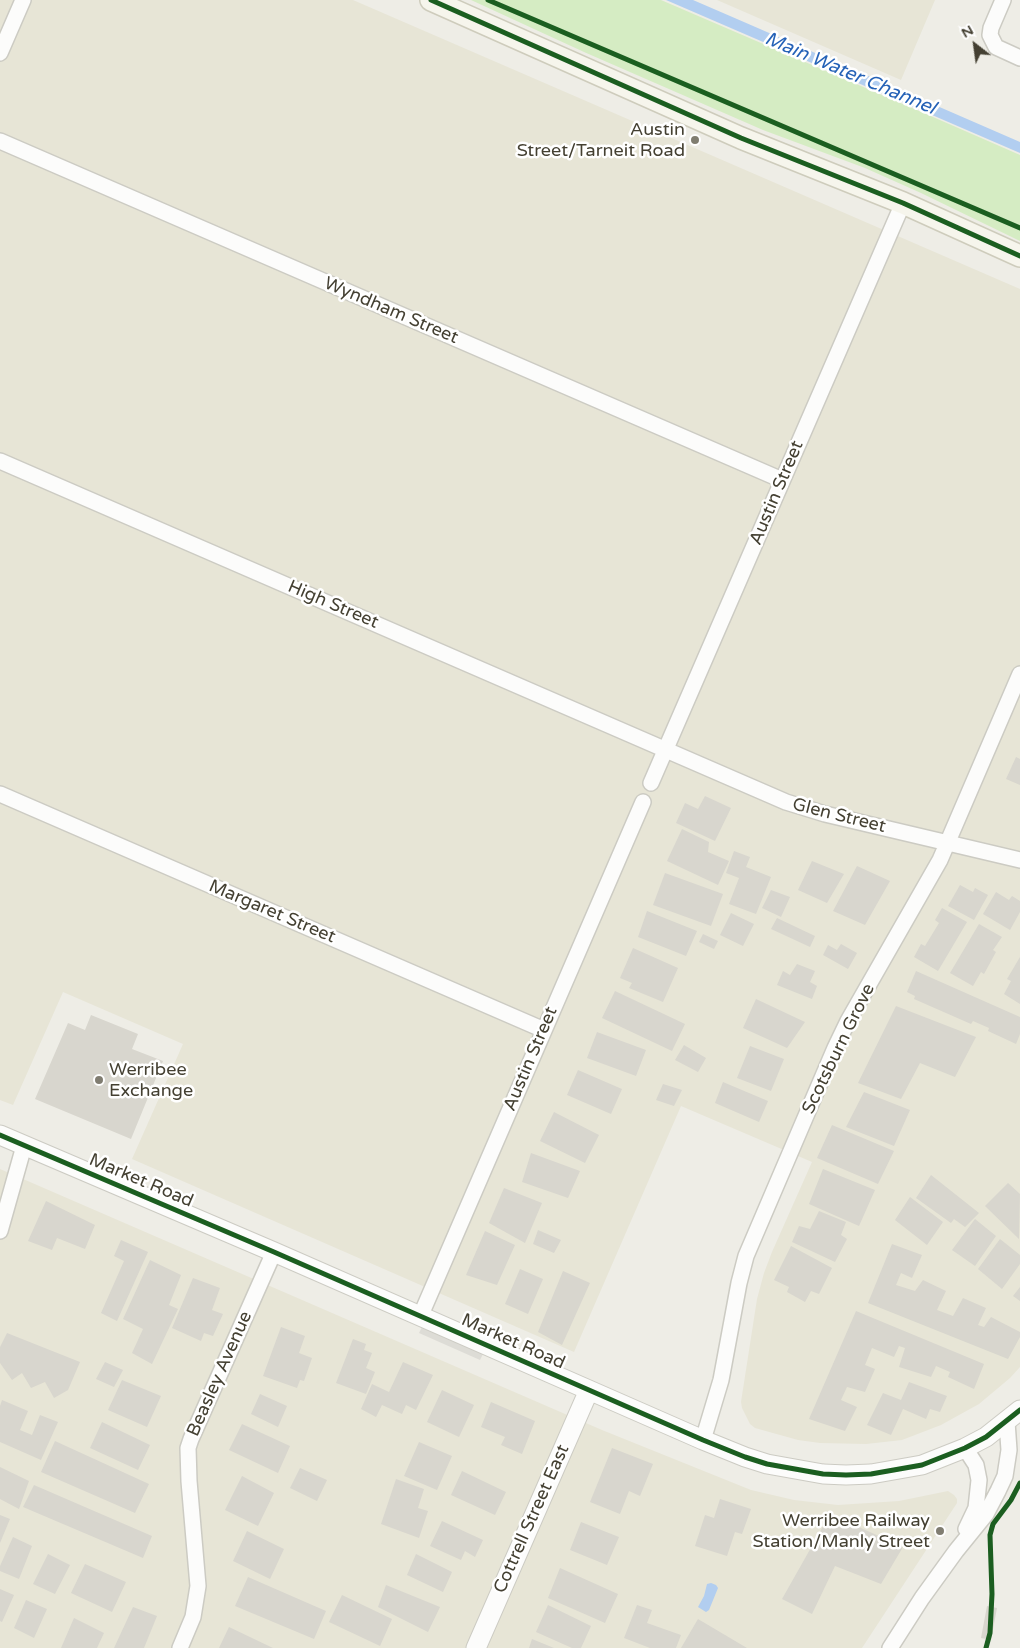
<!DOCTYPE html>
<html>
<head>
<meta charset="utf-8">
<style>
  body { margin:0 }
  #map { position:relative; width:1020px; height:1648px; overflow:hidden; background:#eeede6; font-family:"Varela Round",sans-serif }
  canvas { display:block }
  .north { position:absolute; left:950px; top:20px; width:50px; height:50px; -webkit-text-stroke:4px #fff; paint-order:stroke; rotate:330deg; font-size:14px; font-weight:700; line-height:20px; text-align:center; color:#444032 }
  .north::after { content:''; display:block; margin:auto; width:18px; height:22px; background:#444032; clip-path:polygon(50% 0,100% 100%,50% 72%,0 100%) }
</style>
</head>
<body>
<div id="map">
<canvas width="1020" height="1648"></canvas>
<div class="north">N</div>
</div>
<script>
const context = document.querySelector('canvas').getContext('2d');
context.lineJoin = 'round';
function fill(path, color) {
  context.fillStyle = color;
  context.fill(path, 'evenodd');
}
function poly(rows) {
  const path = new Path2D();
  for (const r of rows) {
    path.moveTo(r[0], r[1]);
    for (let i = 2; i < r.length; i += 2) path.lineTo(r[i], r[i + 1]);
  }
  return path;
}
function trace(path, color, width, dash) {
  context.strokeStyle = color;
  context.lineWidth = width;
  context.lineCap = dash ? 'butt' : 'round';
  context.setLineDash(dash || []);
  context.stroke(path);
}
function write(font, color, halo, rows, align = 'center') {
  context.font = font + ' "Varela Round",sans-serif';
  context.lineWidth = 5;
  context.setLineDash([]);
  context.textBaseline = 'middle';
  context.strokeStyle = halo;
  context.fillStyle = color;
  for (const [text, x, y, turn = 0] of rows) {
    context.save();
    context.translate(x, y);
    context.rotate((+turn || 0) * Math.PI / 180);
    context.textAlign = isNaN(turn) ? turn : align;
    if (halo) context.strokeText(text, 0, 0);
    context.fillText(text, 0, 0);
    context.restore();
  }
}
const residential = poly([
  [0,0,353,0,1020,289,1020,1367,1010,1378,979,1404,941,1425,902,1440,866,1444,820,1443,798,1440,755,1428,750,1424,742,1408,741,1402,757,1299,764,1273,772,1252,812,1162,681,1106,574,1352,132,1159,183,1044,63,992,13,1105,0,1100],
  [717,0,935,0,901,80],
  [0,1169,602,1430,751,1490,794,1500,838,1505,899,1501,948,1491,954,1495,957,1499,957,1503,862,1648,0,1648]
]);
const green = poly([
  [471,0,661,0,933,117,1020,155,1020,241,921,193,865,168,763,130,584,52]
]);
const parking = poly([
  [422,1327,483,1354,480,1360,419,1333]
]);
const water = poly([
  [666,0,693,0,737,19,1020,142,1020,153],
  [711,1583,716,1585,718,1588,709,1610,706,1612,698,1607,704,1596,707,1584]
]);
const building = poly([
  [1016,757,1020,759,1020,785,1006,779],
  [705,796,731,808,715,841,676,823,685,803,698,809],
  [682,829,709,842,708,852,729,861,718,885,667,861],
  [734,851,750,857,746,867,771,877,756,914,729,904,739,878,726,873],
  [812,861,844,874,827,903,798,890],
  [857,866,890,881,865,925,833,911],
  [665,873,723,894,711,926,653,905],
  [960,885,973,892,975,888,988,895,974,920,948,906],
  [771,890,790,897,781,917,762,908],
  [996,892,1009,900,1012,896,1020,901,1020,912,1010,930,983,914],
  [942,908,967,922,938,971,914,957,921,944,925,946,939,923,935,920],
  [647,911,697,931,686,956,638,937],
  [731,913,754,924,743,946,720,935],
  [777,918,815,936,810,947,771,929],
  [979,924,1002,937,993,950,996,952,984,974,981,972,973,986,950,973],
  [703,934,718,941,714,949,699,942],
  [841,944,857,953,848,969,823,955,828,945,837,950],
  [633,948,678,968,663,1002,629,988,632,983,620,978],
  [1020,957,1020,1004,1004,994,1011,981,1007,979],
  [797,964,815,971,810,982,817,986,812,999,777,985,783,971,790,975],
  [916,971,1020,1017,1020,1034,1016,1044,988,1031,989,1028,973,1021,971,1024,914,999,915,996,907,992],
  [615,991,685,1024,672,1051,602,1018],
  [756,999,805,1022,787,1048,743,1028],
  [896,1006,976,1037,955,1077,920,1063,901,1099,858,1083],
  [91,1015,138,1034,132,1049,163,1061,131,1139,35,1099,68,1023,85,1030],
  [597,1032,646,1050,636,1076,587,1058],
  [684,1045,706,1058,698,1072,675,1060],
  [750,1046,784,1059,771,1091,737,1078],
  [578,1070,622,1089,611,1114,567,1095],
  [723,1082,768,1101,759,1122,715,1103],
  [663,1084,682,1090,674,1106,656,1100],
  [864,1092,910,1110,894,1146,846,1127],
  [554,1112,599,1135,585,1163,540,1141],
  [832,1125,894,1151,878,1184,817,1158],
  [531,1153,580,1171,568,1198,522,1182],
  [823,1169,875,1190,859,1226,809,1204],
  [931,1175,979,1213,965,1227,954,1219,951,1223,916,1198],
  [1008,1183,1020,1194,1019,1239,985,1206],
  [504,1188,542,1203,525,1243,489,1223],
  [910,1197,943,1222,927,1245,895,1220],
  [46,1201,95,1225,85,1249,57,1238,52,1250,28,1241],
  [819,1211,846,1222,841,1235,847,1239,835,1262,792,1242,799,1226,810,1229],
  [975,1219,996,1236,975,1266,952,1250],
  [538,1230,561,1240,554,1253,533,1244],
  [485,1231,515,1245,497,1285,466,1275],
  [1000,1239,1020,1255,1020,1264,1002,1289,978,1269],
  [121,1240,148,1252,117,1321,101,1313,124,1261,114,1256],
  [892,1244,922,1255,912,1278,901,1273,896,1285,915,1291,923,1280,946,1291,937,1310,953,1316,963,1298,986,1308,978,1325,984,1327,991,1317,1020,1332,1020,1337,1008,1359,868,1303],
  [791,1246,832,1268,819,1294,811,1291,805,1302,787,1292,789,1287,774,1280],
  [150,1260,181,1275,169,1305,178,1309,152,1364,132,1353,143,1329,123,1319],
  [520,1269,543,1279,528,1314,505,1304],
  [563,1271,590,1283,562,1345,538,1332],
  [193,1278,220,1288,212,1310,223,1314,213,1336,204,1333,201,1341,172,1328],
  [1020,1287,1020,1301,1013,1296],
  [856,1311,984,1364,974,1389,948,1377,950,1372,936,1366,931,1377,899,1367,905,1348,899,1346,894,1357,872,1348,865,1365,875,1369,865,1392,847,1387,841,1400,857,1407,845,1431,809,1419],
  [281,1327,305,1336,299,1353,312,1358,304,1381,300,1380,297,1388,263,1376],
  [7,1333,80,1362,68,1390,54,1398,45,1382,31,1388,22,1373,12,1380,0,1363,0,1347],
  [353,1339,366,1344,364,1350,372,1353,366,1368,375,1372,366,1394,336,1383],
  [105,1362,123,1370,114,1387,96,1379],
  [403,1362,433,1375,416,1410,406,1405,402,1414,382,1405,376,1417,361,1409,372,1384,389,1392],
  [122,1380,161,1396,147,1427,108,1410],
  [909,1382,947,1396,940,1412,930,1409,926,1419,903,1409,891,1435,867,1425,883,1393,901,1400],
  [442,1390,474,1405,459,1437,427,1422],
  [260,1394,287,1406,278,1427,251,1414],
  [2,1400,28,1411,20,1430,32,1435,40,1415,58,1422,41,1460,0,1442,0,1406],
  [491,1402,535,1421,522,1454,501,1445,505,1437,481,1427],
  [102,1422,150,1445,138,1470,90,1448],
  [242,1424,290,1446,278,1473,229,1450],
  [55,1441,149,1484,135,1513,41,1472],
  [419,1442,452,1456,437,1490,404,1476],
  [612,1448,653,1464,640,1496,629,1491,620,1514,590,1502],
  [0,1467,29,1481,19,1509,0,1499],
  [300,1468,327,1480,317,1501,290,1488],
  [462,1471,506,1492,495,1515,451,1495],
  [242,1476,274,1493,258,1526,225,1510],
  [396,1479,424,1489,418,1508,428,1511,419,1538,381,1524],
  [34,1485,152,1536,143,1558,23,1507],
  [720,1499,751,1509,742,1534,735,1532,727,1556,695,1546,705,1515,714,1518],
  [830,1514,903,1547,881,1584,835,1566,812,1614,782,1599],
  [0,1515,10,1519,0,1543],
  [442,1521,483,1540,475,1557,465,1551,461,1560,430,1546],
  [581,1522,619,1537,607,1565,570,1550],
  [247,1531,284,1549,270,1579,233,1561],
  [13,1537,32,1546,19,1579,0,1571,0,1566],
  [48,1554,70,1565,55,1594,33,1584],
  [416,1554,452,1572,443,1592,407,1575],
  [85,1564,126,1582,112,1612,71,1593],
  [560,1568,618,1594,605,1623,548,1598],
  [248,1577,326,1611,314,1639,235,1606],
  [386,1585,440,1607,428,1632,378,1607],
  [0,1589,14,1595,2,1622,0,1621],
  [342,1595,392,1619,380,1646,329,1622],
  [26,1600,47,1609,34,1638,14,1628],
  [548,1605,591,1626,581,1648,572,1648,536,1632],
  [637,1605,652,1610,647,1623,681,1635,676,1648,650,1648,624,1638],
  [987,1606,997,1608,991,1640,981,1638],
  [133,1607,157,1616,144,1648,114,1648],
  [74,1618,104,1633,97,1648,61,1648],
  [698,1619,747,1648,681,1648],
  [229,1627,273,1648,219,1648],
  [532,1639,554,1648,529,1648]
]);
const minor = poly([
  [1003,0,991,28,990,35,996,47,1020,58],
  [0,53,23,0],
  [0,141,782,480],
  [0,461,786,802,825,814,1020,860],
  [651,783,903,203],
  [0,794,544,1030],
  [0,1231,24,1146],
  [420,1317,643,802],
  [703,1440,721,1380,739,1283,746,1256,835,1048,848,1021,940,860,1020,674],
  [965,1448,976,1465,979,1480,976,1508,966,1529],
  [180,1648,193,1617,198,1586,189,1481,188,1448,191,1439,274,1252],
  [890,1648,922,1598,956,1551,986,1514,998,1491,1005,1476,1009,1450,1007,1422]
]);
const tertiary = poly([
  [0,1135,274,1252,703,1440,745,1457,767,1464,823,1474,846,1475,871,1474,922,1465,965,1448,986,1437,1020,1410],
  [476,1648,589,1390]
]);
const secondary = poly([
  [431,0,741,138,903,203,1020,256]
]);
const cycleway = poly([
  [431,0,741,138,903,203,1020,256],
  [488,0,1020,228],
  [0,1135,274,1252,703,1440,745,1457,767,1464,823,1474,846,1475,871,1474,922,1465,965,1448,986,1437,1020,1410],
  [986,1648,990,1633,992,1594,990,1535,993,1524,1011,1500,1020,1483]
]);
const markers = [
  [695,140,5,"#807d71"],
  [99,1080,5,"#807d71"],
  [940,1531,5,"#807d71"]
];
const poiNames = [
  ["Austin",685,130],
  ["Street/Tarneit Road",685,151],
  ["Werribee",109,1070,"left"],
  ["Exchange",109,1091,"left"],
  ["Werribee Railway",930,1521],
  ["Station/Manly Street",930,1542]
];
const streetNames = [
  ["Wyndham Street",391,311,23],
  ["Austin Street",777,493,-67],
  ["High Street",333,605,23],
  ["Glen Street",839,816,14],
  ["Margaret Street",272,912,23],
  ["Scotsburn Grove",839,1049,-64],
  ["Austin Street",531,1059,-67],
  ["Market Road",141,1181,23],
  ["Market Road",513,1342,24],
  ["Beasley Avenue",220,1374,-66],
  ["Cottrell Street East",532,1519,-66]
];
const waterNames = [
  ["Main Water Channel",850,74,23]
];
fill(residential, '#e7e5d6');
fill(green, '#d5ecc3');
fill(parking, '#dddcd6');
fill(water, '#b2cef0');
fill(building, '#d8d6ce');
trace(minor, '#cccbc3', 18);
trace(tertiary, '#cccbc3', 21);
trace(secondary, '#ceccbc', 24);
trace(minor, '#fcfcfb', 15);
trace(tertiary, '#fcfcfb', 19);
trace(secondary, '#f6f5ec', 21);
trace(cycleway, '#1b5e20', 5);
for (const [x, y, r, color] of markers) {
  const dot = new Path2D();
  dot.arc(x, y, r, 0, 2 * Math.PI);
  context.fillStyle = color;
  context.fill(dot);
  trace(dot, '#fff', 2);
}
write('18px', '#444032', '#fff', poiNames, 'right');
write('18px', '#444032', '#fff', streetNames);
write('italic 19px', '#2562b7', '#fff', waterNames);
</script>
</body>
</html>
